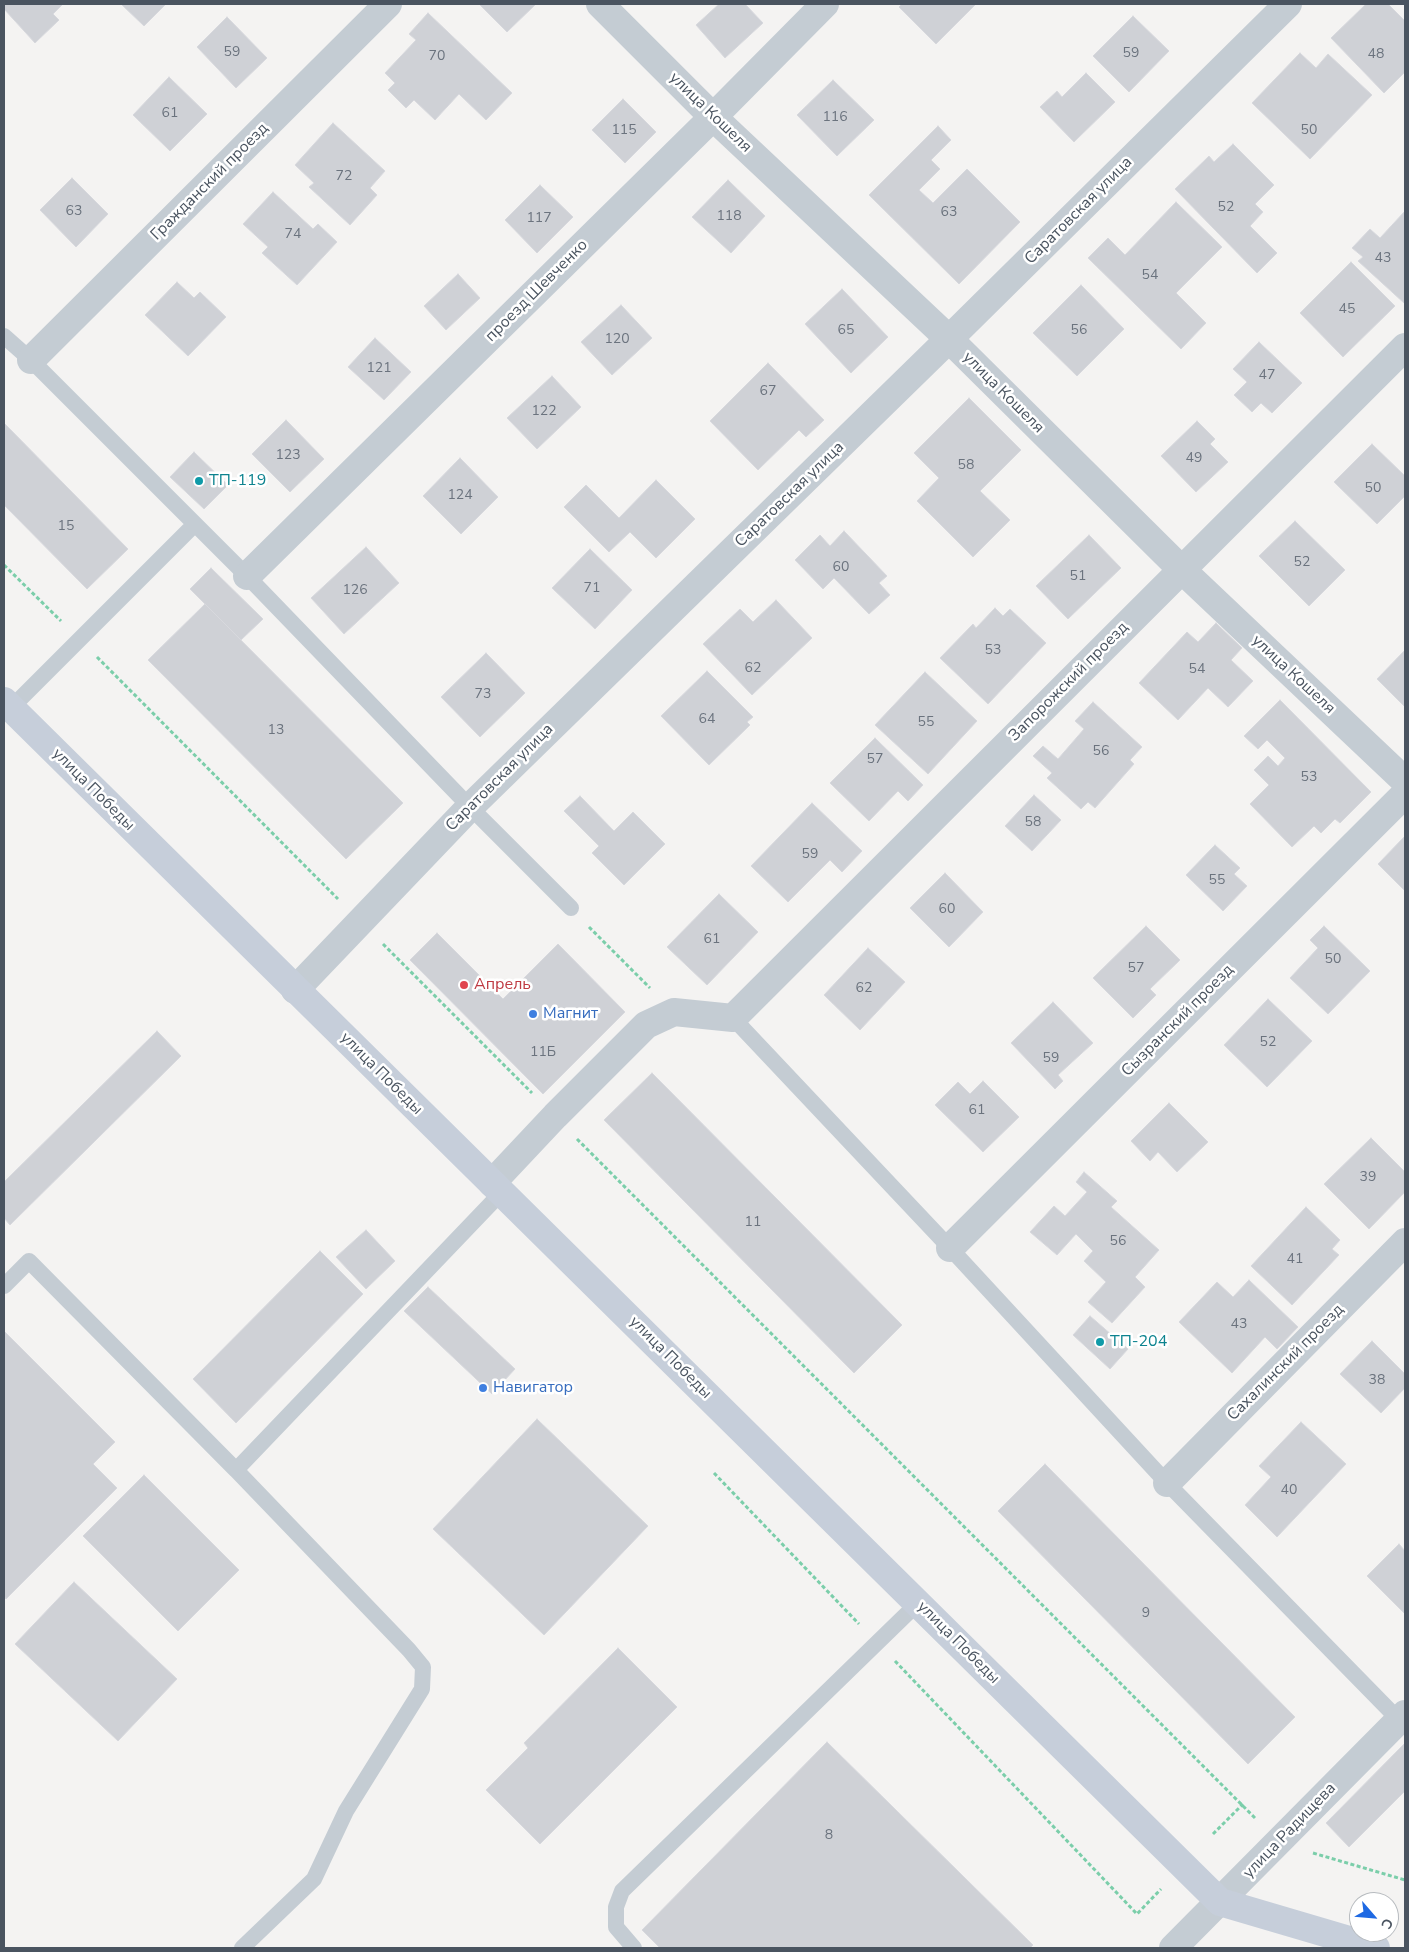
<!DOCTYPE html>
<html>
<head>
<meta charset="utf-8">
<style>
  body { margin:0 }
  #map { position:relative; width:1409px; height:1952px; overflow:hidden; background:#f4f3f2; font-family:"Nunito Sans",sans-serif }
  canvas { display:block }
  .frame { position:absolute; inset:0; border:5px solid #4a5460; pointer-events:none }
  .north { position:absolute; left:1349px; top:1892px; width:50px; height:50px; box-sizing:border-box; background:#fff; border:1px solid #b7bbbf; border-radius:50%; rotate:117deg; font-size:14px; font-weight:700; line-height:20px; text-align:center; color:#4a5460 }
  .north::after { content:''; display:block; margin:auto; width:18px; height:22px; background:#1e69e3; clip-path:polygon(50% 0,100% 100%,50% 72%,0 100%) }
</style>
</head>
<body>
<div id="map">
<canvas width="1409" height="1952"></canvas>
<div class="frame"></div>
<div class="north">С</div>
</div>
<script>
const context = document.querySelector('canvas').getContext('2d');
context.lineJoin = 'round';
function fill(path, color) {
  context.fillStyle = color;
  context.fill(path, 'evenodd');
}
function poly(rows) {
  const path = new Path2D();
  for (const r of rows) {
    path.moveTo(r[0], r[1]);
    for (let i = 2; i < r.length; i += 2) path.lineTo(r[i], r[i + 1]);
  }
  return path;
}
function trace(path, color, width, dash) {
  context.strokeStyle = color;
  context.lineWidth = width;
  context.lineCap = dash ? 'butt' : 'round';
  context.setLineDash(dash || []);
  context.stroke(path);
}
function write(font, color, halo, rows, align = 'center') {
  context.font = font + ' "Nunito Sans",sans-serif';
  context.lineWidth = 5;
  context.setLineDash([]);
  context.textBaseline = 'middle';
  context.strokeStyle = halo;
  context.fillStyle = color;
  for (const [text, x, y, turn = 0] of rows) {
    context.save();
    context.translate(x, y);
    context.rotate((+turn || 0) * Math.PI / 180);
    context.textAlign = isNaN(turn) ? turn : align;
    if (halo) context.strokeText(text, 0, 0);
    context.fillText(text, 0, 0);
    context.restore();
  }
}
const building = poly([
  [4,4,63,4,53,14,59,20,35,43,4,9,4,4],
  [121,4,166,4,144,26,121,4],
  [479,4,536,4,507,32,479,4],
  [719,4,745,4,763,23,725,58,696,25,719,4],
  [902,4,976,4,936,44,899,7,902,4],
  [1366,4,1388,4,1405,21,1405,72,1384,93,1331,38,1366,4],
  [428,13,512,93,486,120,459,94,435,120,414,100,406,108,388,90,395,83,385,73,416,40,409,34,428,13],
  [1133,16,1169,51,1129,92,1093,56,1133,16],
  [227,17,267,58,236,88,197,47,227,17],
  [1300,53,1316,68,1328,54,1372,95,1310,159,1252,103,1300,53],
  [1086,73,1115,102,1074,142,1040,107,1057,91,1062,97,1086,73],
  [169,77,207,114,170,151,133,115,169,77],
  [833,80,874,120,837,156,797,115,833,80],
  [623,99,656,132,625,163,592,130,623,99],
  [333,123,385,171,370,188,377,195,350,225,309,187,314,183,295,165,333,123],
  [938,126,951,140,931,160,940,169,919,190,933,203,967,169,1020,222,959,284,869,195,938,126],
  [1233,144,1274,185,1255,204,1263,212,1250,226,1277,253,1257,273,1175,189,1209,156,1214,162,1233,144],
  [72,178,108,214,76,247,40,210,72,178],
  [728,180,765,216,731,253,692,217,728,180],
  [540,185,573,217,537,253,505,220,540,185],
  [273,192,313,229,318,224,337,242,297,285,262,253,268,247,243,224,273,192],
  [1176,202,1222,247,1176,293,1206,323,1181,349,1088,258,1108,238,1125,255,1176,202],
  [1405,211,1405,301,1404,303,1358,261,1363,257,1352,248,1370,229,1380,238,1405,211],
  [1351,262,1395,306,1343,357,1300,313,1351,262],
  [458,274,480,298,446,330,424,306,458,274],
  [177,282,194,298,200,292,226,317,188,356,145,315,177,282],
  [1081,285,1124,329,1077,376,1033,333,1081,285],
  [842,289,888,337,851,373,805,324,842,289],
  [621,305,652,338,612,375,581,342,621,305],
  [375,338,411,372,384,400,348,367,375,338],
  [1259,342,1302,383,1272,413,1261,403,1252,412,1234,395,1247,382,1233,369,1259,342],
  [768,363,824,420,806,437,799,430,758,470,710,421,768,363],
  [552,376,581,407,537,449,507,418,552,376],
  [969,398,1021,450,980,491,1010,520,973,557,917,501,939,478,914,453,969,398],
  [286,420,324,459,290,492,252,454,286,420],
  [1197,421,1215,439,1210,444,1228,462,1196,492,1161,456,1197,421],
  [4,423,128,549,87,589,4,505,4,423],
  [1372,444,1405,476,1405,496,1377,524,1334,482,1372,444],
  [194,452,228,485,204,509,170,477,194,452],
  [460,458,498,497,461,534,423,496,460,458],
  [656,480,695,519,656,558,630,532,609,552,564,507,586,485,619,518,656,480],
  [1295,521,1345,570,1309,606,1259,556,1295,521],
  [844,531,887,576,879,583,890,595,869,614,834,578,823,589,795,560,820,535,830,546,844,531],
  [1089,535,1121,568,1068,619,1036,586,1089,535],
  [366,547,399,583,344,634,311,598,366,547],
  [590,549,632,590,595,629,552,588,590,549],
  [211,568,263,619,241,640,190,589,211,568],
  [776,600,812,638,752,695,703,644,740,609,753,622,776,600],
  [205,604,403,803,346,859,148,660,205,604],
  [995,608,1003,616,1010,609,1046,643,988,704,940,658,973,624,976,628,995,608],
  [1216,623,1242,648,1231,660,1253,681,1228,707,1208,688,1178,720,1139,683,1187,632,1198,642,1216,623],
  [1405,650,1405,707,1377,679,1405,650],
  [486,653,525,693,480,737,441,697,486,653],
  [707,671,753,717,747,722,750,725,709,765,661,716,707,671],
  [925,672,977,721,928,774,875,725,925,672],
  [1280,700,1371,792,1340,823,1335,819,1321,833,1314,826,1292,847,1250,804,1269,785,1254,770,1268,756,1278,766,1285,758,1267,740,1258,749,1244,736,1280,700],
  [1093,702,1142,747,1130,760,1134,764,1095,808,1088,802,1081,809,1047,778,1052,773,1033,756,1043,746,1058,759,1084,729,1075,721,1093,702],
  [875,738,923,785,908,801,898,791,869,821,830,783,875,738],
  [1034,795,1061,820,1032,851,1005,826,1034,795],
  [580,796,614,831,633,812,665,844,624,885,592,853,599,846,564,811,580,796],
  [812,803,862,851,842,872,830,860,788,902,751,866,812,803],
  [1405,836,1405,891,1378,864,1405,836],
  [1215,845,1240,868,1234,874,1247,886,1223,911,1186,875,1215,845],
  [945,873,983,912,949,947,910,908,945,873],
  [719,894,758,932,707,985,667,947,719,894],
  [1146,926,1180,960,1150,989,1156,995,1133,1018,1093,978,1146,926],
  [1324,926,1370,971,1328,1014,1290,978,1318,948,1310,940,1324,926],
  [437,933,503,999,558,944,625,1012,543,1094,410,960,437,933],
  [868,948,905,982,860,1030,824,995,868,948],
  [1268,999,1312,1041,1267,1087,1224,1045,1268,999],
  [1053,1002,1093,1043,1058,1075,1063,1081,1055,1089,1011,1043,1053,1002],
  [157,1031,181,1056,10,1225,4,1218,4,1182,157,1031],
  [652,1073,902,1325,854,1373,604,1120,652,1073],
  [983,1081,1019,1117,983,1152,935,1105,958,1082,970,1094,983,1081],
  [1169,1103,1208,1142,1177,1172,1158,1152,1150,1161,1131,1141,1169,1103],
  [1371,1138,1405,1172,1405,1192,1369,1229,1324,1184,1371,1138],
  [1084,1172,1117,1201,1111,1207,1159,1250,1135,1277,1145,1287,1112,1323,1088,1302,1106,1282,1084,1261,1093,1251,1076,1234,1057,1255,1030,1232,1054,1206,1065,1216,1087,1192,1076,1182,1084,1172],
  [1306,1207,1340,1240,1332,1249,1339,1255,1292,1305,1251,1266,1306,1207],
  [366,1230,395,1261,366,1289,336,1257,366,1230],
  [320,1251,363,1294,236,1423,193,1379,320,1251],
  [1249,1280,1298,1327,1277,1349,1265,1337,1232,1373,1179,1322,1217,1282,1233,1297,1249,1280],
  [428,1287,515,1369,492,1394,404,1311,428,1287],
  [1090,1316,1128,1349,1110,1369,1073,1335,1090,1316],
  [4,1331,115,1442,93,1464,117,1488,6,1599,4,1596,4,1331],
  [1372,1341,1405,1374,1405,1388,1381,1413,1340,1374,1372,1341],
  [537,1419,648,1526,544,1635,433,1529,537,1419],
  [1301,1422,1346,1464,1277,1537,1245,1505,1271,1477,1259,1466,1301,1422],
  [1045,1464,1295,1717,1248,1764,998,1511,1045,1464],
  [144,1475,239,1570,178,1631,83,1536,144,1475],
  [1399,1544,1405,1551,1405,1614,1367,1576,1399,1544],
  [74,1582,177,1679,118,1741,15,1644,74,1582],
  [618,1648,677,1707,540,1844,486,1790,528,1748,524,1743,618,1648],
  [827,1742,1033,1945,1030,1948,660,1948,642,1930,827,1742],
  [1405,1743,1405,1791,1349,1847,1326,1823,1405,1743]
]);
const path = poly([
  [4,565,61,621],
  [97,657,338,899],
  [589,927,650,988],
  [383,944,532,1093],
  [577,1139,1256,1819],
  [714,1473,859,1624],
  [895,1661,1137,1914,1161,1889],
  [1213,1834,1243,1804],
  [1313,1853,1405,1880]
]);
const lane = poly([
  [4,336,31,360,247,576,470,807,571,908],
  [11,708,195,524],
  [733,1018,950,1248,1167,1483,1399,1720],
  [4,1286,29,1261,236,1470],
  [242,1948,314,1879,346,1811,422,1689,423,1667,409,1650,236,1470,502,1192],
  [634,1948,616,1927,616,1907,622,1891,918,1603]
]);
const street = poly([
  [600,4,713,117,949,339,1182,570,1405,781],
  [31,360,388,4],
  [247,576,713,117,825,4],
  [295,990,470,807,949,339,1288,4],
  [492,1183,555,1116,646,1025,674,1012,733,1018,1405,347],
  [950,1248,1405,794],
  [1167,1483,1405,1242],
  [1173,1948,1405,1714]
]);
const secondary = poly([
  [4,701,1220,1902,1376,1948]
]);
const markers = [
  [199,481,5,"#0f9aa8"],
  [464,985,5,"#e0444e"],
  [533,1014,5,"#3f7fe0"],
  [1100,1342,5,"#0f9aa8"],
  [483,1388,5,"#3f7fe0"]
];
const numberNames = [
  ["59",232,53],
  ["59",1131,54],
  ["48",1376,55],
  ["70",437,57],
  ["61",170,114],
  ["116",835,118],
  ["115",624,131],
  ["50",1309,131],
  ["72",344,177],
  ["52",1226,208],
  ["63",74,212],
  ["63",949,213],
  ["118",729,217],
  ["117",539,219],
  ["74",293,235],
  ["43",1383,259],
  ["54",1150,276],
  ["45",1347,310],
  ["65",846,331],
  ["56",1079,331],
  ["120",617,340],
  ["121",379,369],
  ["47",1267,376],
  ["67",768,392],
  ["122",544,412],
  ["123",288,456],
  ["49",1194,459],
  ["58",966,466],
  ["50",1373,489],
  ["124",460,496],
  ["15",66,527],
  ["52",1302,563],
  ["60",841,568],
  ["51",1078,577],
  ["71",592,589],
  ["126",355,591],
  ["53",993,651],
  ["62",753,669],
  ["54",1197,670],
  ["73",483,695],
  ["64",707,720],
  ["55",926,723],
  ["13",276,731],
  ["56",1101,752],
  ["57",875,760],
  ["53",1309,778],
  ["58",1033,823],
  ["59",810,855],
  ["55",1217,881],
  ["60",947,910],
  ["61",712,940],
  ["50",1333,960],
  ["57",1136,969],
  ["62",864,989],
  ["52",1268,1043],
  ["11Б",543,1053],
  ["59",1051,1059],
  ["61",977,1111],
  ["39",1368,1178],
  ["11",753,1223],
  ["56",1118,1242],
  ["41",1295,1260],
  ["43",1239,1325],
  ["38",1377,1381],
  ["40",1289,1491],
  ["9",1146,1614],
  ["8",829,1836]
];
const streetNames = [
  ["улица Кошеля",710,113,44],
  ["Гражданский проезд",210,182,-45],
  ["Саратовская улица",1079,211,-45],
  ["проезд Шевченко",537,291,-45],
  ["улица Кошеля",1003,393,45],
  ["Саратовская улица",790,495,-44],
  ["улица Кошеля",1293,675,43],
  ["Запорожский проезд",1069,682,-45],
  ["Саратовская улица",500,778,-45],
  ["улица Победы",93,790,45],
  ["Сызранский проезд",1178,1021,-45],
  ["улица Победы",381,1074,45],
  ["улица Победы",670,1358,45],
  ["Сахалинский проезд",1286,1363,-45],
  ["улица Победы",958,1643,45],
  ["улица Радищева",1290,1831,-46]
];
const cultureNames = [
  ["ТП-119",209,481],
  ["ТП-204",1110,1342]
];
const healthNames = [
  ["Апрель",474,985]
];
const shopNames = [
  ["Магнит",543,1014],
  ["Навигатор",493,1388]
];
fill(building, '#cfd1d6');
trace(building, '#d7d8dd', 1);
trace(path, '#7bceaa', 3, [4, 2.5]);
trace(lane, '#c4ccd3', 16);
trace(street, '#c4ccd3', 28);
trace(secondary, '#c6ceda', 28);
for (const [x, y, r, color] of markers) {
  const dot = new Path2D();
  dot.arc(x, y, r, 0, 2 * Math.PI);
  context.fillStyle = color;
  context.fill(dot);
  trace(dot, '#fff', 2);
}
write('14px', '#6b737e', null, numberNames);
write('16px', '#4a5460', '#fff', streetNames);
write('16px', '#0d838f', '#fff', cultureNames, 'left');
write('16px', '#be3a42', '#fff', healthNames, 'left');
write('16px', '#366cbe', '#fff', shopNames, 'left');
</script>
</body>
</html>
